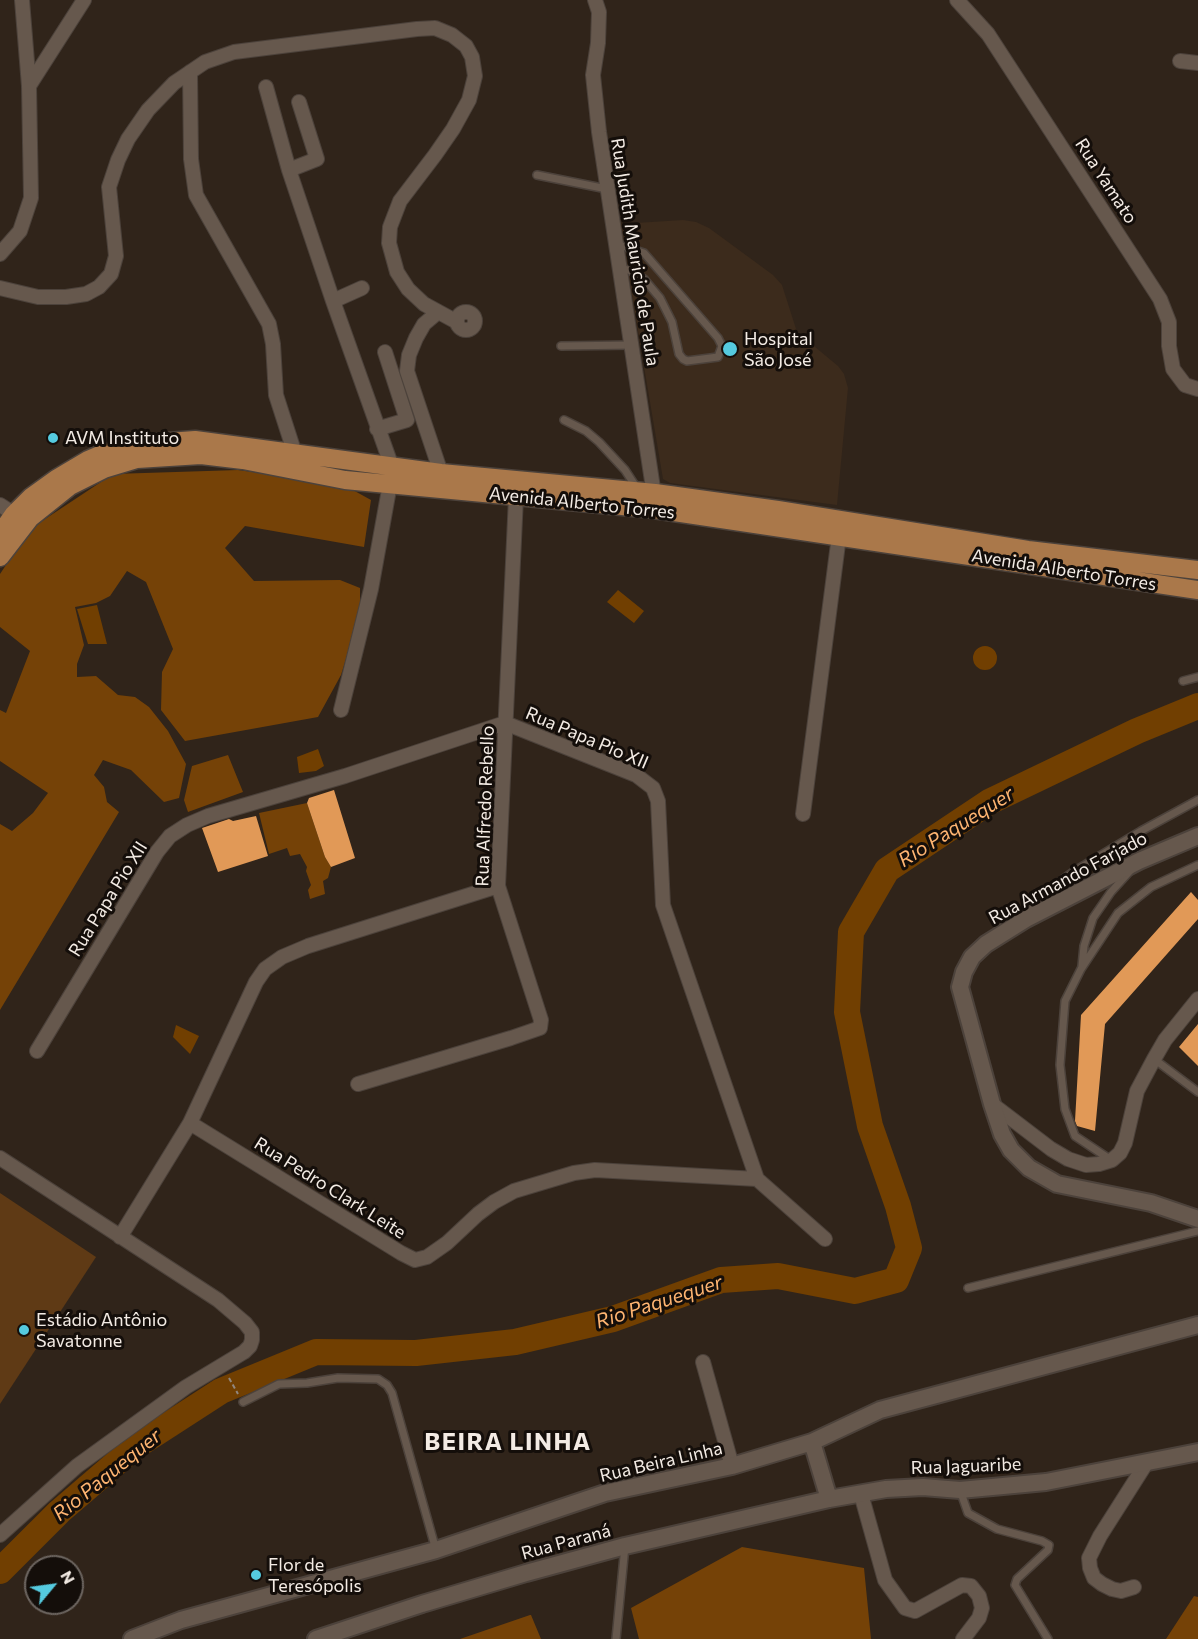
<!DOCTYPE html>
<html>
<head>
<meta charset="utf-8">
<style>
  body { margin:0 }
  #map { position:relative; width:1198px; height:1639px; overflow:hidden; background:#30241a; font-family:Commissioner,sans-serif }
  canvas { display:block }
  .north { position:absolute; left:24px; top:1555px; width:60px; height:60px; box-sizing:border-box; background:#140e0a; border:2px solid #6d6661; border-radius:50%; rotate:61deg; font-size:16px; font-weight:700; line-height:24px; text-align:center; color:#f3ebe4 }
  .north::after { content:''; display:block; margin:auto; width:21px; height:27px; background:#55cadf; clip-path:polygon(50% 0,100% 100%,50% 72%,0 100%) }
</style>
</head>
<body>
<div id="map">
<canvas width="1198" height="1639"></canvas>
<div class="north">N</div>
</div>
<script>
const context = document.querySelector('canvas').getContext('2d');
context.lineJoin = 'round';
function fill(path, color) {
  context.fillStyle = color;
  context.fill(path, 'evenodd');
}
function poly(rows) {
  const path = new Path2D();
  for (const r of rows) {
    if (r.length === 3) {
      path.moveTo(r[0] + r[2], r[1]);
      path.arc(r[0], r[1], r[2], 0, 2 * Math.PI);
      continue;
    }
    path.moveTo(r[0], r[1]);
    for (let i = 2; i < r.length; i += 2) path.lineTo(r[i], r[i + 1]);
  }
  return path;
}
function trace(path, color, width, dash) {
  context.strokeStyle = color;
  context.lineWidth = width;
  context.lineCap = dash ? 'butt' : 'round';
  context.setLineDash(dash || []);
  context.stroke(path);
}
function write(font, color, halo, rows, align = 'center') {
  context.font = font + ' Commissioner,sans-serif';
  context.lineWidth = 6;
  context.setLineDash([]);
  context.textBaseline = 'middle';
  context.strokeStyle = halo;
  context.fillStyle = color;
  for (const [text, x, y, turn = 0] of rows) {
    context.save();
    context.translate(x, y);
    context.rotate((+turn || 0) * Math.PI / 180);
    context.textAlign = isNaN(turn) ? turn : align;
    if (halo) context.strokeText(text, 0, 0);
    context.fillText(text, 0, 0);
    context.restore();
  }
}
const built = poly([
  [683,220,696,222,709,228,773,275,782,285,797,332,838,366,844,374,848,388,837,505,670,483,663,479,620,224]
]);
const green = poly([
  [0,1193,96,1257,0,1404]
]);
const forest = poly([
  [238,470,342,484,371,500,364,547,245,526,225,548,254,581,340,580,360,588,360,614,341,675,318,717,185,741,161,710,162,672,173,649,146,582,127,571,110,596,96,603,75,607,84,645,77,664,77,677,96,676,118,695,135,697,149,707,168,731,186,764,179,798,164,802,131,770,103,760,94,775,104,787,107,802,119,812,0,1010,0,824,12,831,33,813,48,793,0,761,0,710,6,713,30,651,0,627,0,574,30,529,113,474],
  [228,755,243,792,188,812,184,800,192,766],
  [307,803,325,857,331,867,328,878,323,881,325,894,310,899,308,890,311,885,306,871,307,867,300,854,290,856,287,848,269,854,259,813],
  [742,1547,864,1568,871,1639,639,1639,631,1608],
  [1194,1596,1198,1597,1198,1639,1166,1639],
  [531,1615,541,1639,460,1639,530,1615]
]);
const water = poly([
  [618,590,644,611,634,623,607,602],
  [97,605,107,644,88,644,77,609],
  [985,658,12],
  [318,749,324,766,316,771,299,773,297,757],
  [176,1025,199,1036,190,1054,173,1037]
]);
const river = poly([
  [0,1571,59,1512,136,1446,221,1391,316,1352,416,1353,515,1342,613,1319,721,1280,778,1276,855,1291,896,1280,909,1248,898,1206,870,1126,847,1012,851,932,887,870,989,802,1137,731,1198,706]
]);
const building = poly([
  [334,790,355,858,331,867,325,857,307,803,309,798],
  [256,816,268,856,218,872,202,828,229,819,233,821],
  [1191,892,1198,900,1198,919,1105,1024,1095,1131,1077,1126,1075,1121,1081,1015],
  [1198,1024,1198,1066,1179,1047]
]);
const path = poly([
  [229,1378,238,1394]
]);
const service = poly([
  [537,175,607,189],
  [616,244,644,253,718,338,722,346,718,357,687,361,683,359,679,354,672,322,660,298,644,279,629,270,620,269],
  [561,346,632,345],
  [564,420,586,431,599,442,625,470,638,490],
  [1183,681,1198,677],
  [1030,913,1040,896,1073,872,1141,831,1198,800],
  [1082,966,1084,946,1093,918,1111,892,1130,871],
  [1154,1059,1198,1092],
  [1111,1160,1075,1136,1065,1109,1060,1065,1065,1001,1081,969,1118,913,1151,887,1198,865],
  [968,1288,1198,1231],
  [243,1402,279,1384,307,1383,338,1378,378,1379,387,1385,392,1393,436,1550],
  [960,1490,968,1513,997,1529,1042,1541,1049,1545,1048,1550,1017,1579,1015,1585,1048,1639],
  [616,1639,625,1546]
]);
const minor = poly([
  [595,0,599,12,598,43,593,75,599,132,655,501],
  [957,0,988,34,1160,299,1169,322,1169,346,1173,369,1185,385,1198,389],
  [1180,61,1198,63],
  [190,72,191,159,196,195,269,324,273,344,276,395,295,454],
  [29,86,84,0],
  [266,87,289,170,333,301,392,467],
  [289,170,317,159,299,102],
  [0,254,20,231,31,198,29,86,22,0],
  [0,288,38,297,66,297,86,294,99,287,111,274,116,256,109,187,118,160,128,139,148,110,174,83,205,62,234,52,417,29,435,28,452,35,466,46,472,57,475,76,469,100,453,129,435,155,400,201,390,227,389,243,397,272,408,289,424,304,457,322],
  [333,301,362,288],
  [466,321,9],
  [437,313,424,324,416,338,409,355,407,371,441,473],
  [377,429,407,420,385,352],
  [0,505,14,514],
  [341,710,371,589,390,484],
  [803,814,839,536],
  [37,1051,157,852,170,836,187,825,208,816,345,776,505,723,636,775,653,788,658,801,663,905,757,1179,825,1239],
  [358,1084,511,1038,540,1028,541,1020,498,886,516,497],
  [992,1104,1051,1149,1068,1159,1086,1165,1099,1164,1112,1160,1120,1153,1125,1143,1137,1091,1154,1059,1165,1040,1198,999],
  [190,1123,401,1253,415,1260,427,1257,447,1243,478,1214,494,1202,514,1191,574,1173,595,1170,757,1179],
  [0,1158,218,1300,245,1323,252,1332,252,1340,250,1346,244,1352,186,1387,77,1466,0,1535],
  [120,1237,190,1123,256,982,265,969,282,957,308,946,498,886],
  [703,1362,732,1466],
  [861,1494,885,1580,905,1608,915,1611,962,1585,971,1586,979,1596,982,1608,979,1618,963,1639],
  [1134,1587,1121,1591,1112,1589,1102,1584,1094,1578,1090,1568,1089,1558,1100,1536,1147,1462]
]);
const tertiary = poly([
  [1198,836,1139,861,1026,919,986,944,972,957,964,972,960,987,992,1104,1002,1134,1011,1150,1029,1168,1057,1184,1151,1203,1198,1219],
  [812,1442,829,1499,886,1489,923,1487,960,1490,1046,1482,1198,1452],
  [132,1639,181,1620,436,1550,605,1493,732,1466,812,1442,880,1410,1198,1325],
  [316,1639,422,1604,526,1573,625,1546,829,1499]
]);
const primary = poly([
  [0,534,14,514,31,497,56,479,88,460,102,454,141,444,195,440,441,473,655,493,778,510,1028,550,1198,570],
  [0,557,30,518,70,486,104,469,137,459,201,455,243,460,345,480,654,509,1198,590]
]);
const markers = [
  [730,349,8,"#55cadf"],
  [53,438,6,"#55cadf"],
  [24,1330,6,"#55cadf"],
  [256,1575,6,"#55cadf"]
];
const streetNames = [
  ["Rua Yamato",1106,181,57],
  ["Rua Judith Mauricio de Paula",635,252,81],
  ["Avenida Alberto Torres",582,503,6],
  ["Avenida Alberto Torres",1064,570,9],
  ["Rua Papa Pio XII",587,738,23],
  ["Rua Alfredo Rebello",485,806,-88],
  ["Rua Armando Farjado",1068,878,-28],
  ["Rua Papa Pio XII",108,899,-58],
  ["Rua Pedro Clark Leite",330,1188,32],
  ["Rua Beira Linha",661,1462,-13],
  ["Rua Jaguaribe",966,1466,-2],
  ["Rua Paraná",566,1542,-15]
];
const poiNames = [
  ["Hospital",744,339],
  ["São José",744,360],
  ["AVM Instituto",65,438],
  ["Estádio Antônio",36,1320],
  ["Savatonne",36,1341],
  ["Flor de",268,1565],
  ["Teresópolis",268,1586]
];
const waterNames = [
  ["Rio Paquequer",956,827,-32],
  ["Rio Paquequer",659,1302,-18],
  ["Rio Paquequer",107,1475,-39]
];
const districtNames = [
  ["BEIRA LINHA",508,1442]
];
fill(built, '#3c2b1c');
fill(green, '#5f3a15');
fill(forest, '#754207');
fill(water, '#713f01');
trace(river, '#713f01', 26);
fill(building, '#e19957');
trace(service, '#4c423b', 10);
trace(minor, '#4c423b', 16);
trace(tertiary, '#4c423b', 20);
trace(primary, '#4c423b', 21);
trace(path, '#91877f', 2, [4.5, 3]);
trace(service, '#66584d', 7);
trace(minor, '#66584d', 14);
trace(tertiary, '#66584d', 16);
trace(primary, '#aa784a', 18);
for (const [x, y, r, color] of markers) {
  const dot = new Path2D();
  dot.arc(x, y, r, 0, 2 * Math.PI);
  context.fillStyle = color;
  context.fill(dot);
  trace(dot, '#140e0a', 2);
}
write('18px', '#f3ebe4', '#140e0a', streetNames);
write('18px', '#f3ebe4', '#140e0a', poiNames, 'left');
write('italic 20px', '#feb471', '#140e0a', waterNames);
context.letterSpacing = '1.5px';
write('bold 24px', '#f3ebe4', '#140e0a', districtNames);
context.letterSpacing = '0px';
</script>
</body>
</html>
